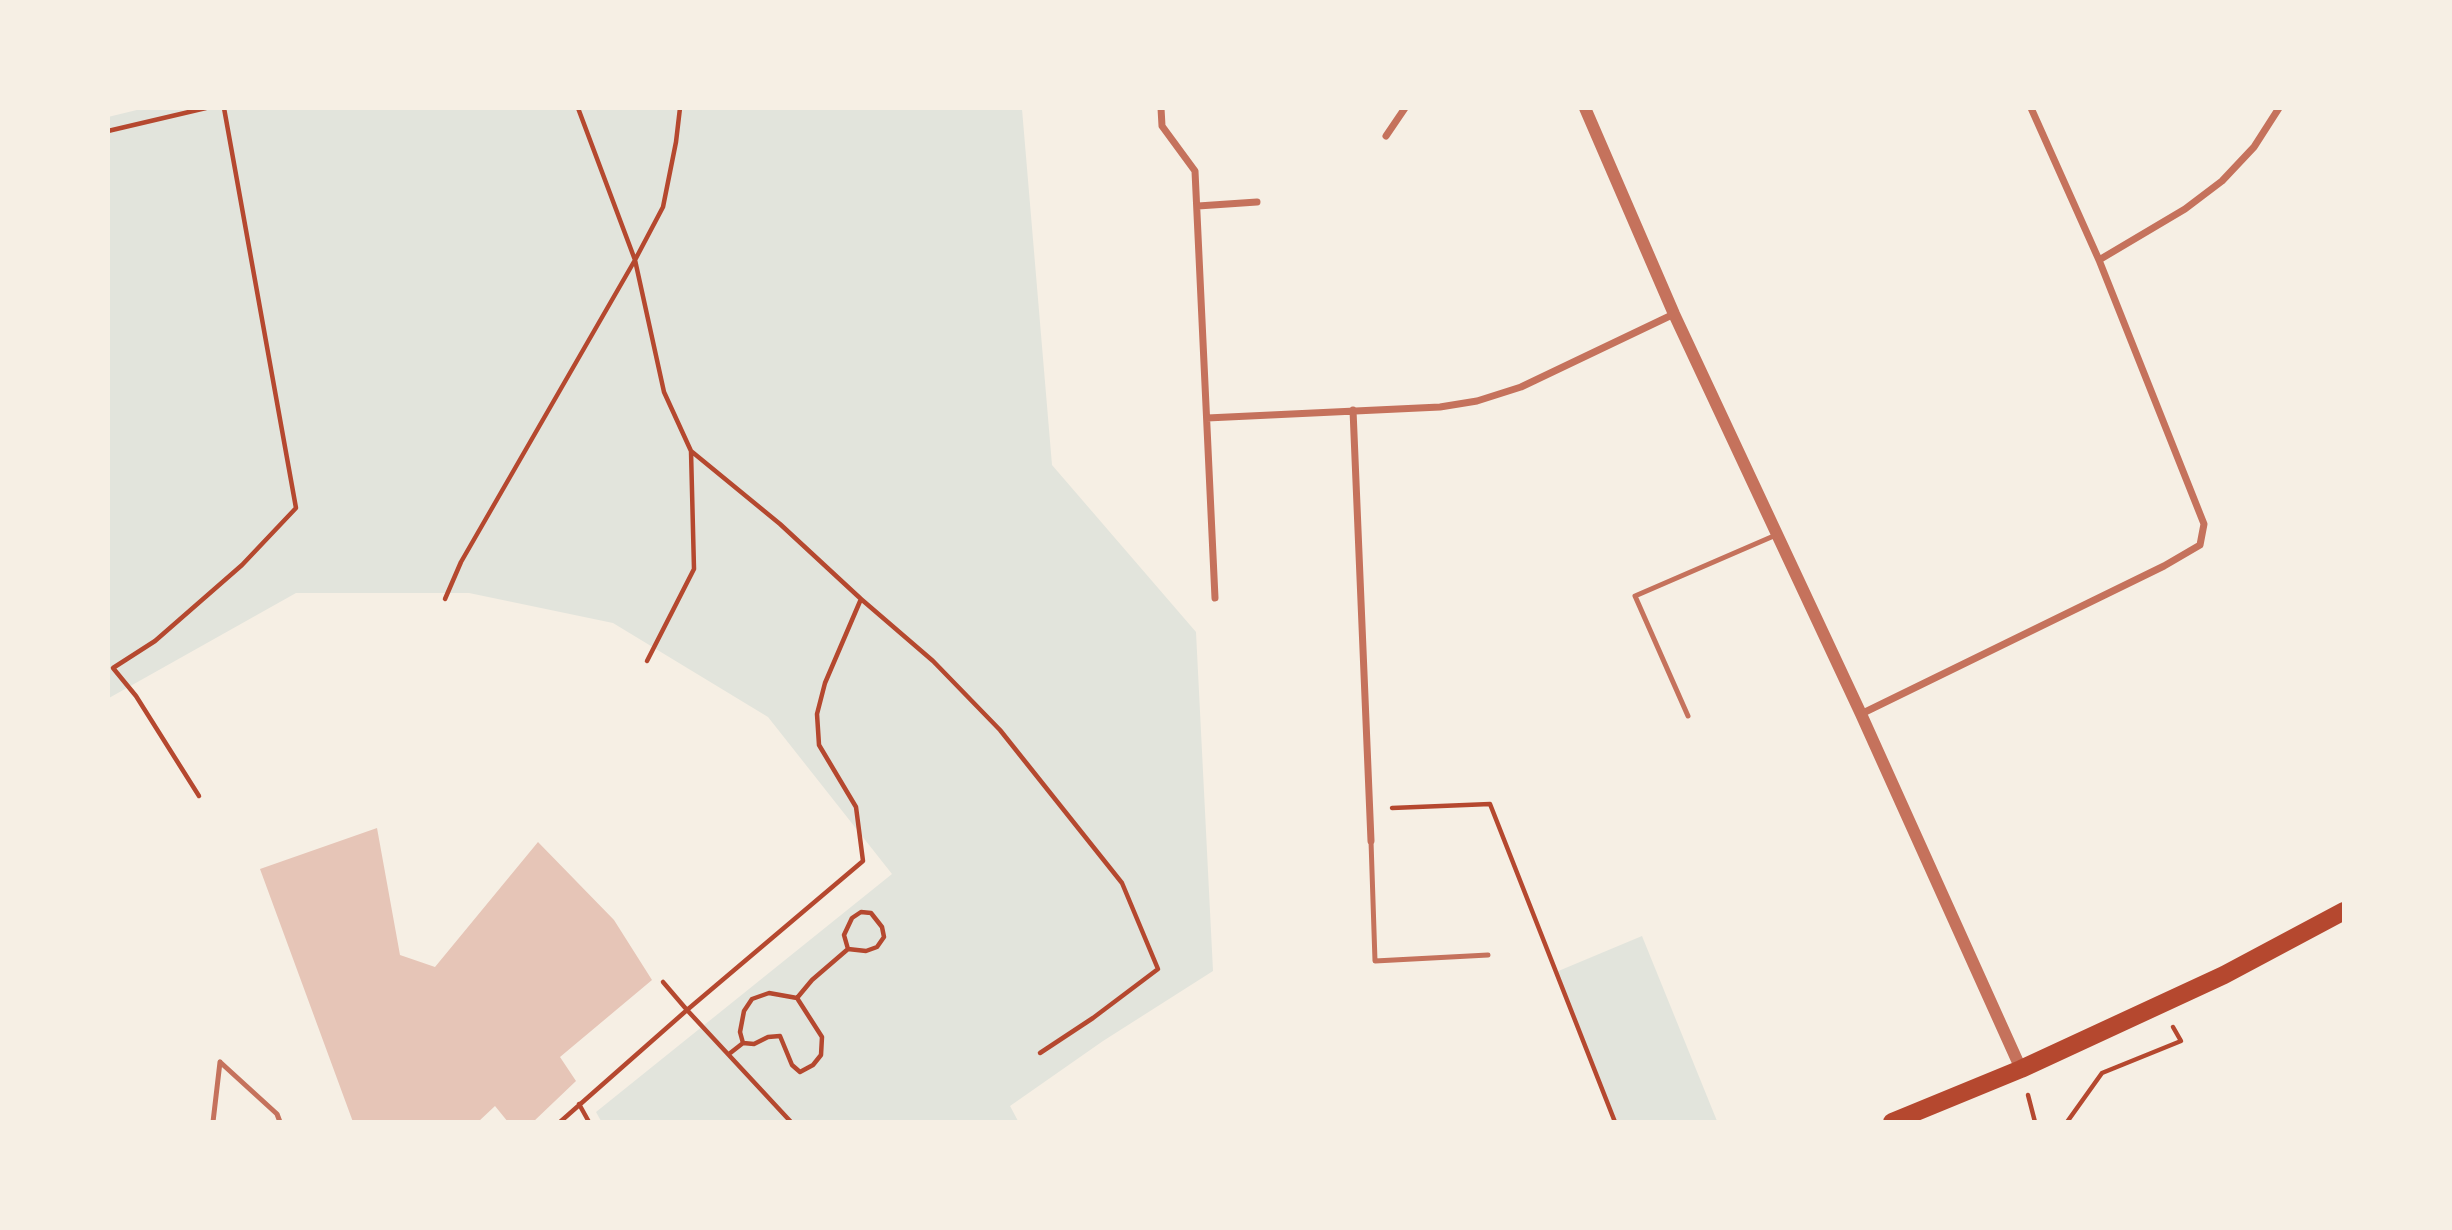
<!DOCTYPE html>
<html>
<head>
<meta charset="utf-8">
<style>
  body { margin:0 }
  #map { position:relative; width:2452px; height:1230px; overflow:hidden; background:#f6efe4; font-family:Mulish,sans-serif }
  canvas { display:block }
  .frame { position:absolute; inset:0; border:110px solid #f6efe4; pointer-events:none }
</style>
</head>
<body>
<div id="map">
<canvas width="2452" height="1230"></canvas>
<div class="frame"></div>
</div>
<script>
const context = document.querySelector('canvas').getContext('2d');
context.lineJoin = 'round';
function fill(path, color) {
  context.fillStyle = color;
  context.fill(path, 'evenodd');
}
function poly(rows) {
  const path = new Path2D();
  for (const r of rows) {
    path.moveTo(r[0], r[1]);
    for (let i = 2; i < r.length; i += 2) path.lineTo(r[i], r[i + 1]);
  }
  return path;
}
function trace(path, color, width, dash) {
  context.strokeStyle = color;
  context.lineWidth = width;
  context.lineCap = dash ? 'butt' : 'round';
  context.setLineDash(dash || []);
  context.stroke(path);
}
const green = poly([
  [145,108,1022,109,1052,465,1196,632,1213,971,1103,1041,1010,1106,1018,1121,601,1121,596,1112,892,874,768,717,613,623,469,593,296,593,109,698,108,117],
  [1642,936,1717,1121,1615,1121,1556,972]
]);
const building = poly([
  [377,828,400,955,435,967,538,842,614,920,652,980,560,1057,576,1081,533,1122,508,1122,495,1106,478,1122,353,1122,260,869]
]);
const path = poly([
  [108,131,206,108],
  [445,599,461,562,635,260,578,108],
  [861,599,933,661,1000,730,1122,883,1158,969,1093,1018,1040,1053],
  [647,661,694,569,691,451,664,392,635,260,663,207,676,142,680,108],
  [199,796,136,696,113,668,155,641,242,565,296,508,224,108],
  [1392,808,1490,804,1615,1122],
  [663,982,687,1010,863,861,856,807,819,745,817,714,825,683,861,599,780,524,691,451],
  [743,1043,740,1032,744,1011,752,999,769,993,797,998],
  [729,1054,743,1043,754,1044,768,1037,780,1036,792,1065,800,1072,813,1065,821,1055,822,1037,797,998,812,980,848,949,866,951,877,947,884,937,882,927,871,913,861,912,852,918,844,935,848,949],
  [2028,1095,2035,1122],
  [579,1104,589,1122],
  [560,1122,687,1010,791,1122],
  [2067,1122,2102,1073,2181,1041,2173,1027]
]);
const service = poly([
  [1688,716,1635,596,1776,535],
  [1371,841,1375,961,1488,955],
  [220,1062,277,1114,280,1122],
  [213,1122,220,1062]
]);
const minor = poly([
  [1161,108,1162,126,1195,171,1215,598],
  [1386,136,1405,108],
  [1198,206,1257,202],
  [2099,260,2185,209,2222,181,2254,147,2279,108],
  [1353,410,1371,841],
  [1207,418,1440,407,1477,401,1521,387,1674,314],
  [1861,714,2164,566,2200,545,2204,524,2099,260,2031,108]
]);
const tertiary = poly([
  [1585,108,1674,314,1861,714,2021,1069]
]);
const primary = poly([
  [1892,1122,2021,1069,2224,975,2344,911]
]);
fill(green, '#e2e4dc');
fill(building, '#e6c5b7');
trace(path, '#b5482f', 4.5);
trace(service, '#c5725c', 5);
trace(minor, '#c5725c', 7);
trace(tertiary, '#c5725c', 12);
trace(primary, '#b5482f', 18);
</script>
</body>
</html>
